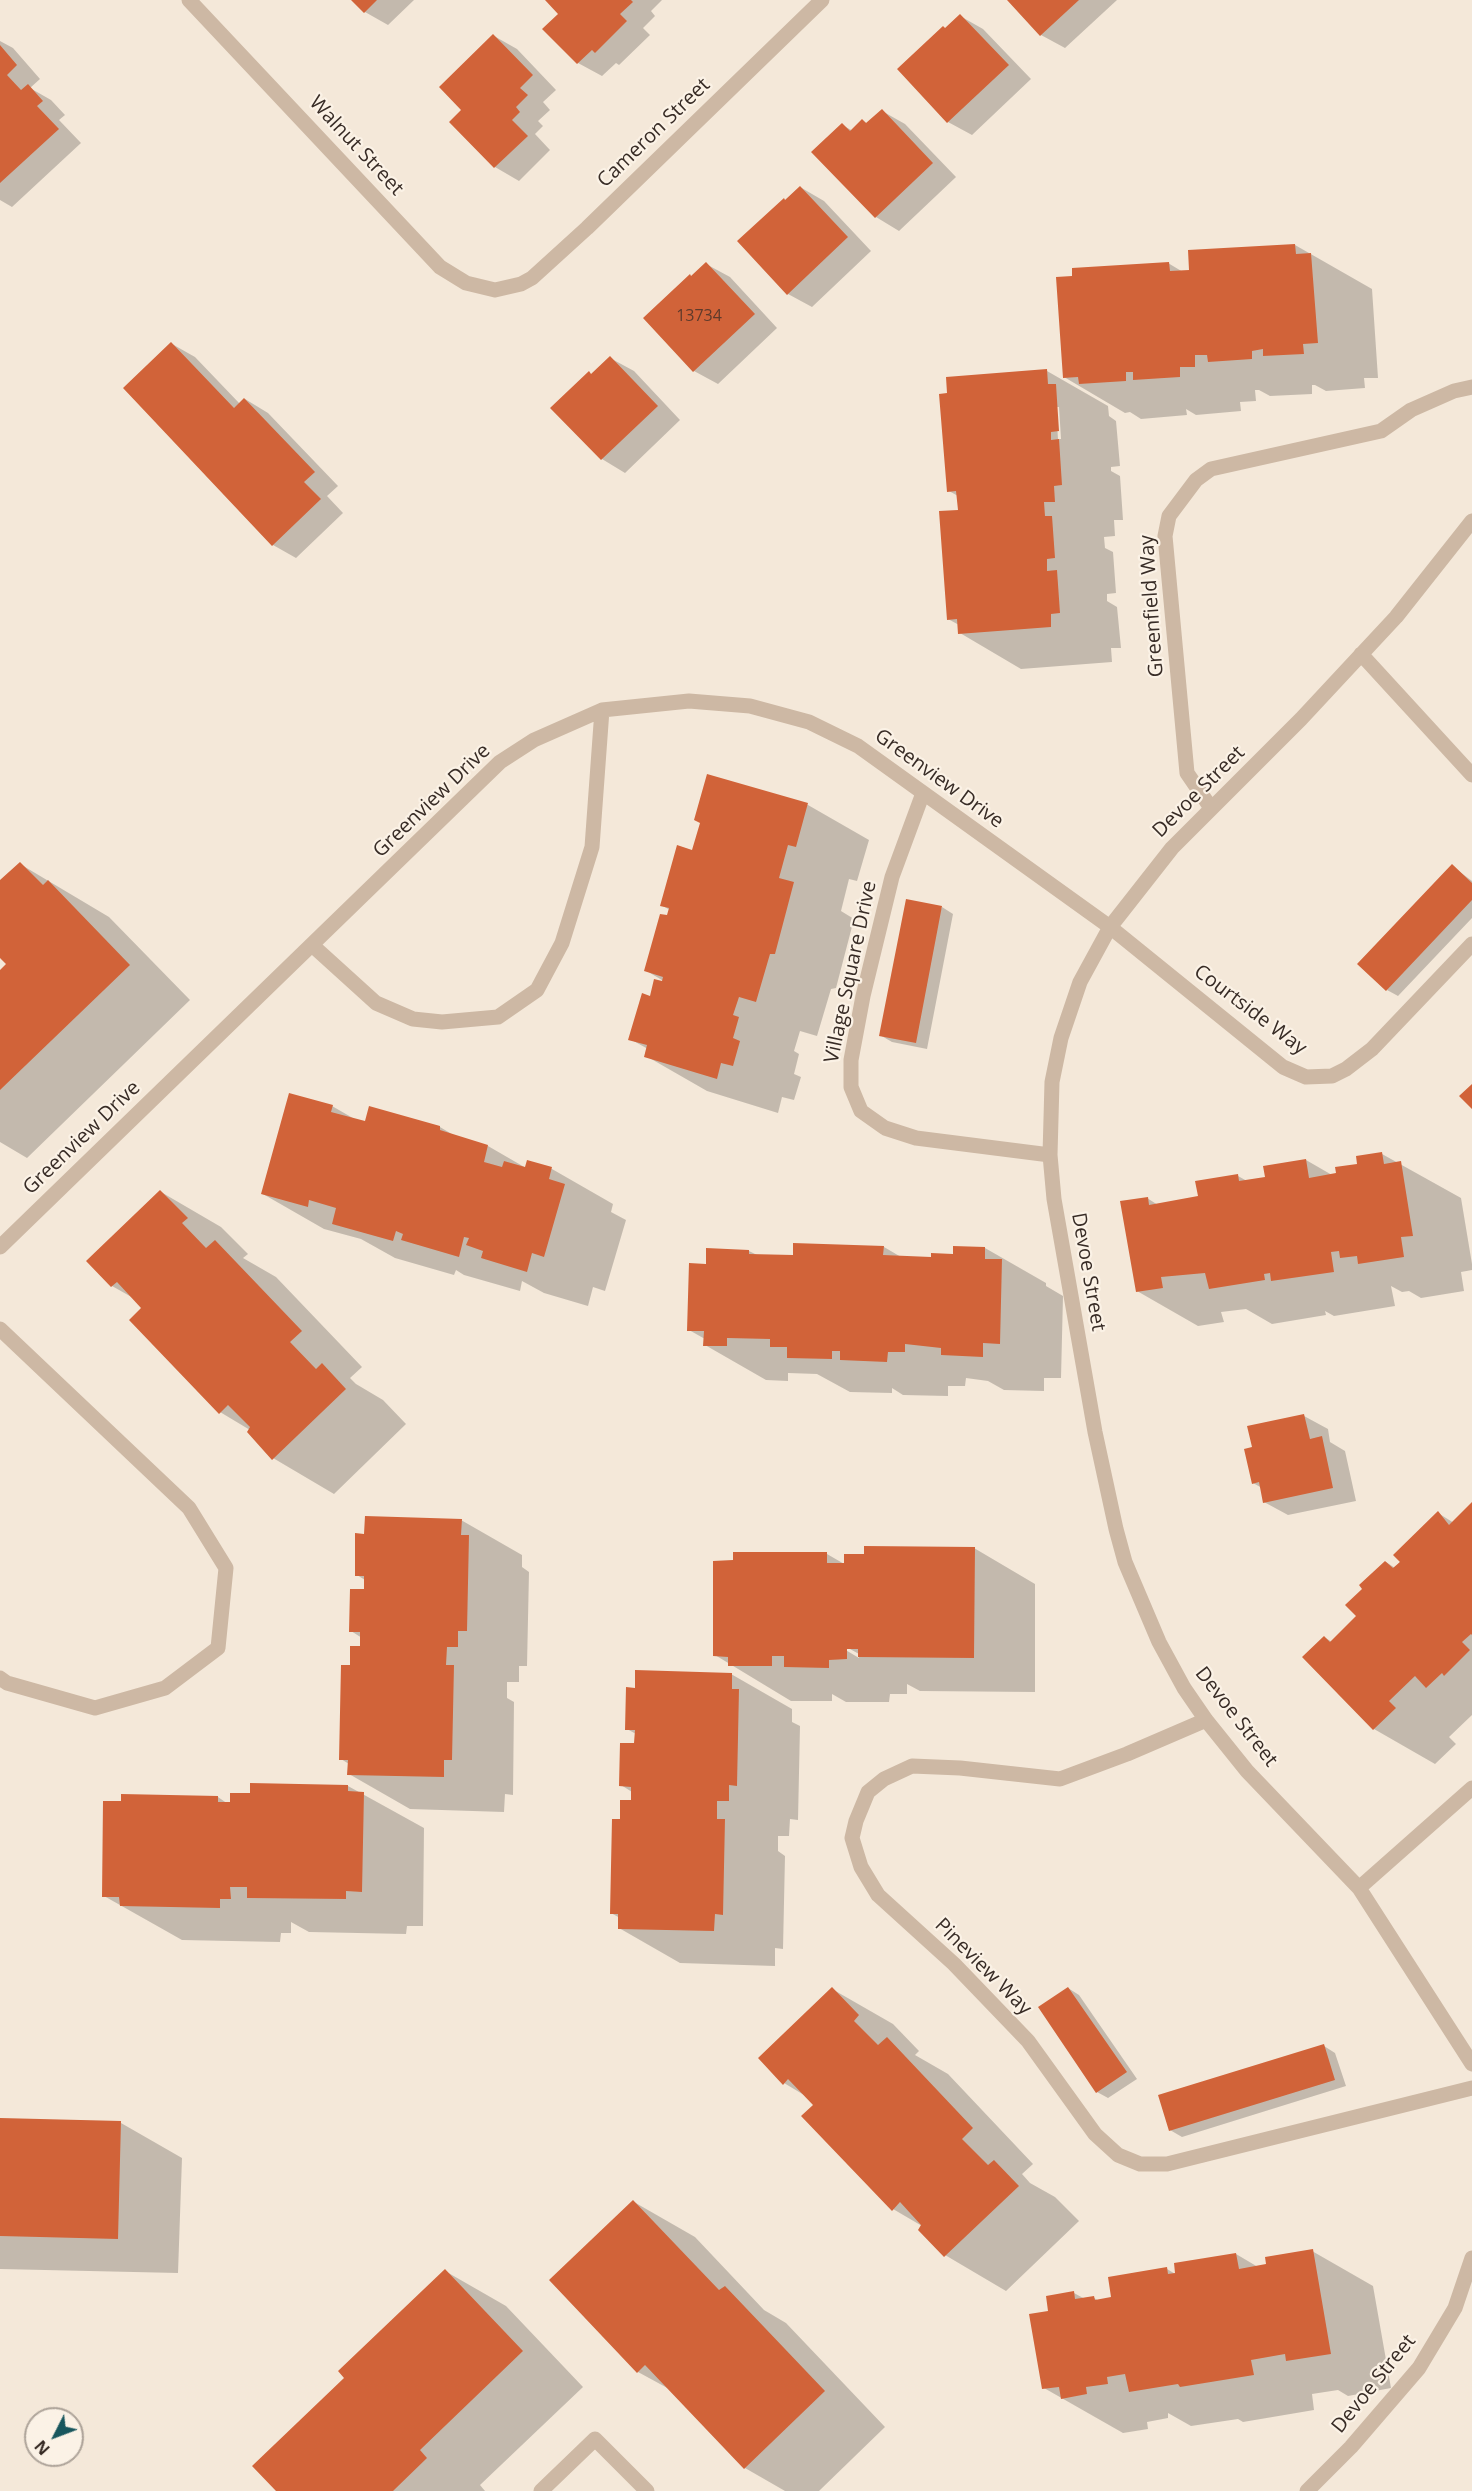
<!DOCTYPE html>
<html>
<head>
<meta charset="utf-8">
<style>
  body { margin:0 }
  #map { position:relative; width:1472px; height:2491px; overflow:hidden; background:#f4e8d9; font-family:"Open Sans",sans-serif }
  canvas { display:block }
  .north { position:absolute; left:24px; top:2407px; width:60px; height:60px; box-sizing:border-box; background:#fbf2e6; border:2px solid #ada399; border-radius:50%; rotate:228deg; font-size:16px; font-weight:700; line-height:24px; text-align:center; color:#382c26 }
  .north::after { content:''; display:block; margin:auto; width:21px; height:27px; background:#18565d; clip-path:polygon(50% 0,100% 100%,50% 72%,0 100%) }
</style>
</head>
<body>
<div id="map">
<canvas width="1472" height="2491"></canvas>
<div class="north">N</div>
</div>
<script>
const context = document.querySelector('canvas').getContext('2d');
context.lineJoin = 'round';
function fill(path, color) {
  context.fillStyle = color;
  context.fill(path, 'evenodd');
}
function poly(rows) {
  const path = new Path2D();
  for (const r of rows) {
    path.moveTo(r[0], r[1]);
    for (let i = 2; i < r.length; i += 2) path.lineTo(r[i], r[i + 1]);
  }
  return path;
}
function trace(path, color, width, dash) {
  context.strokeStyle = color;
  context.lineWidth = width;
  context.lineCap = dash ? 'butt' : 'round';
  context.setLineDash(dash || []);
  context.stroke(path);
}
function write(font, color, halo, rows, align = 'center') {
  context.font = font + ' "Open Sans",sans-serif';
  context.lineWidth = 4.5;
  context.setLineDash([]);
  context.textBaseline = 'middle';
  context.strokeStyle = halo;
  context.fillStyle = color;
  for (const [text, x, y, turn = 0] of rows) {
    context.save();
    context.translate(x, y);
    context.rotate((+turn || 0) * Math.PI / 180);
    context.textAlign = isNaN(turn) ? turn : align;
    if (halo) context.strokeText(text, 0, 0);
    context.fillText(text, 0, 0);
    context.restore();
  }
}
const shadow = poly([
  [353,0,414,0,388,25,365,12],
  [547,0,662,0,651,11,655,16,643,28,650,35,619,65,616,63,602,76,578,63,545,29,560,14],
  [1009,0,1117,0,1065,48,1041,35],
  [960,16,983,29,1031,79,972,135,948,122],
  [494,36,517,49,556,90,543,102,550,110,538,121,543,126,535,134,550,150,519,181,495,167,451,122,464,110],
  [0,41,13,48,40,79,30,88,51,100,65,115,59,120,81,143,12,207,0,200],
  [882,111,905,124,956,177,899,231,876,217,842,125,853,131,863,121,868,124],
  [800,187,824,201,871,251,812,307,788,294,739,241],
  [1295,245,1372,289,1378,378,1364,378,1365,388,1326,391,1315,385,1312,385,1312,394,1270,396,1259,390,1255,390,1256,401,1240,402,1241,411,1196,415,1186,409,1187,415,1141,419,1130,412,1125,413,1064,377,1168,263,1183,272],
  [706,264,730,277,777,328,718,384,694,371,692,277],
  [172,344,195,357,240,404,245,399,268,413,338,486,327,496,343,513,296,558,273,545],
  [610,358,634,371,680,420,625,473,602,459,592,375],
  [1047,371,1108,406,1109,416,1116,421,1120,466,1111,467,1111,471,1120,476,1123,520,1114,520,1115,536,1104,537,1105,548,1113,552,1116,593,1107,594,1107,601,1117,607,1121,648,1111,648,1112,662,1021,669,960,633,959,625,948,619,959,511,958,496,949,491],
  [1056,407,1059,407,1061,439,1058,439],
  [708,776,808,805,869,840,857,881,849,879,841,911,854,919,836,988,831,989,817,1036,800,1031,794,1051,799,1054,794,1074,801,1077,794,1100,782,1097,778,1113,707,1091,646,1056,648,1049,630,1039,651,998,667,983,645,970,670,910,661,905,693,852,701,823],
  [20,864,109,917,190,1000,27,1158,0,1142,0,972,8,964,0,956,0,882],
  [1452,866,1472,881,1472,918,1398,996,1387,990],
  [942,907,953,914,927,1049,892,1042,880,1035],
  [332,1106,358,1121,440,1127,455,1136,488,1146,526,1168,528,1162,552,1169,613,1204,611,1212,626,1220,605,1291,593,1287,588,1306,544,1293,522,1281,520,1291,464,1275,456,1270,454,1275,395,1258,361,1239,324,1229,263,1194],
  [1382,1154,1461,1198,1472,1264,1472,1270,1461,1272,1464,1291,1421,1298,1409,1291,1402,1292,1391,1286,1395,1306,1334,1316,1325,1311,1326,1315,1272,1324,1246,1309,1221,1312,1224,1322,1198,1326,1137,1291,1147,1198,1158,1205,1200,1198,1238,1176,1247,1181,1267,1178,1306,1160,1332,1175],
  [161,1192,221,1227,248,1254,243,1258,276,1277,362,1367,350,1378,356,1384,383,1400,406,1424,334,1494,273,1458,250,1430,220,1412,143,1308,135,1299,112,1286,88,1261],
  [884,1247,901,1257,932,1258,985,1248,1046,1283,1046,1286,1063,1296,1061,1378,1044,1378,1044,1391,1004,1390,988,1381,966,1378,965,1386,948,1386,948,1396,903,1395,892,1388,892,1393,850,1392,817,1374,788,1373,788,1381,766,1380,705,1345,705,1339,689,1330,708,1265,749,1251,757,1255,795,1257],
  [1304,1416,1328,1429,1330,1442,1345,1451,1356,1501,1288,1515,1264,1502,1262,1488,1253,1483,1254,1448],
  [1472,1504,1472,1715,1449,1737,1456,1744,1435,1764,1374,1729,1324,1637,1332,1642,1358,1617,1365,1589,1386,1562,1395,1568,1438,1513,1454,1523],
  [461,1520,522,1555,522,1567,529,1572,527,1666,519,1666,519,1682,507,1682,507,1698,514,1702,513,1795,505,1794,504,1812,410,1809,349,1774,349,1764,341,1759,351,1666,362,1647,362,1638,351,1631,365,1590,365,1580,357,1575,366,1535],
  [974,1548,1035,1584,1035,1692,920,1691,907,1684,907,1694,890,1694,889,1702,846,1702,832,1694,832,1701,791,1701,715,1655,827,1554,846,1565,866,1555],
  [841,1644,859,1654,859,1658,839,1646],
  [731,1674,792,1709,792,1722,800,1726,798,1820,790,1819,789,1836,778,1836,778,1851,785,1856,783,1949,775,1948,775,1966,680,1963,619,1928,620,1918,611,1913,622,1820,632,1801,632,1792,621,1785,636,1744,636,1734,627,1729,636,1689],
  [251,1784,348,1786,424,1828,423,1926,407,1926,406,1934,309,1932,291,1922,291,1933,281,1933,280,1942,182,1940,104,1896,218,1797,228,1804,252,1795],
  [1068,1988,1079,1995,1137,2079,1108,2098,1097,2092],
  [832,1989,893,2024,919,2051,915,2055,948,2074,1033,2164,1022,2174,1030,2183,1055,2197,1079,2221,1006,2291,945,2255,922,2226,893,2209,815,2105,809,2098,784,2083],
  [1324,2046,1335,2053,1346,2086,1182,2137,1170,2130],
  [0,2120,121,2123,182,2158,178,2273,0,2269],
  [634,2202,695,2237,764,2310,786,2323,885,2427,819,2491,785,2491,745,2468,671,2390,638,2372],
  [1312,2251,1373,2286,1391,2388,1348,2396,1338,2390,1312,2394,1314,2410,1243,2422,1238,2419,1191,2426,1168,2413,1168,2418,1147,2422,1148,2429,1123,2433,1044,2388,1050,2312,1074,2293,1085,2299,1094,2298,1099,2301,1113,2298,1167,2269,1177,2275,1236,2254,1258,2267],
  [445,2271,506,2306,583,2387,480,2485,485,2491,278,2491,346,2378]
]);
const building = poly([
  [351,0,377,0,364,13],
  [545,0,631,0,633,2,620,14,627,21,595,53,592,50,577,64,542,29,558,14],
  [1007,0,1079,0,1040,36],
  [960,14,1009,65,947,123,897,69,943,26,945,28],
  [493,34,533,75,520,88,528,95,516,107,520,112,512,120,528,136,494,168,449,122,461,110,439,87],
  [0,45,17,65,7,75,21,90,28,84,43,101,37,106,59,129,0,183],
  [882,109,933,163,875,218,811,152,842,123,850,131,862,119,866,123],
  [800,186,848,237,787,295,737,241,784,198,785,200],
  [1295,244,1296,254,1311,253,1318,343,1303,344,1304,354,1263,356,1263,349,1252,351,1252,359,1208,362,1207,355,1195,355,1195,367,1180,367,1180,377,1133,380,1133,372,1126,372,1126,381,1079,384,1078,377,1063,378,1056,277,1072,276,1072,268,1169,262,1170,271,1189,270,1188,250],
  [706,262,755,314,693,372,643,318,690,274,691,276],
  [171,342,234,408,244,398,315,472,304,482,321,499,272,546,123,388],
  [610,356,658,406,601,460,550,408,589,371,591,374],
  [1047,369,1048,384,1056,384,1059,431,1051,432,1051,440,1059,439,1062,485,1054,486,1055,502,1044,502,1045,516,1052,516,1055,558,1047,559,1047,571,1057,570,1060,613,1051,614,1051,627,958,634,957,619,947,620,939,511,958,510,956,491,947,492,939,394,947,393,946,377],
  [707,774,808,803,796,847,788,845,779,878,794,882,775,954,770,954,756,1002,739,997,733,1015,739,1017,733,1038,740,1041,733,1066,721,1063,717,1079,644,1057,647,1045,628,1040,642,993,650,996,654,979,662,981,663,977,644,971,660,914,667,915,669,908,660,906,677,845,692,850,700,823,694,820],
  [20,862,43,885,48,880,130,965,0,1090,0,970,6,964,0,958,0,880],
  [1452,864,1472,883,1472,900,1386,991,1357,964],
  [906,899,942,906,916,1043,879,1036],
  [1472,1084,1472,1109,1459,1096],
  [289,1093,333,1105,331,1112,365,1121,369,1106,440,1126,440,1130,488,1145,484,1162,502,1167,504,1161,525,1167,527,1160,552,1167,549,1179,565,1184,544,1257,532,1253,527,1272,481,1258,483,1251,466,1245,469,1238,464,1237,459,1257,401,1240,403,1234,396,1231,393,1241,332,1224,336,1208,309,1200,308,1207,261,1194],
  [1382,1152,1384,1164,1401,1161,1413,1236,1401,1237,1404,1257,1358,1264,1357,1256,1340,1258,1339,1251,1331,1252,1334,1272,1271,1281,1270,1273,1264,1274,1265,1280,1209,1289,1205,1273,1161,1277,1163,1288,1136,1292,1120,1201,1148,1197,1149,1205,1198,1196,1195,1181,1238,1174,1239,1181,1265,1177,1263,1166,1306,1159,1309,1178,1336,1173,1335,1167,1357,1164,1356,1156],
  [160,1190,188,1218,182,1223,206,1248,215,1240,302,1331,290,1342,316,1369,322,1363,346,1389,272,1460,247,1432,250,1427,228,1405,219,1414,129,1320,141,1308,117,1282,111,1287,86,1261],
  [793,1243,884,1246,883,1255,931,1257,931,1253,953,1254,953,1246,985,1247,985,1259,1002,1259,1000,1344,983,1343,983,1357,941,1355,941,1348,905,1344,905,1352,888,1352,887,1362,840,1360,840,1351,832,1351,832,1359,787,1358,787,1347,770,1347,770,1339,727,1338,727,1346,703,1346,704,1331,687,1331,689,1263,706,1264,706,1248,749,1250,749,1254,793,1255],
  [1304,1414,1310,1439,1322,1436,1333,1488,1263,1503,1259,1482,1252,1484,1244,1449,1252,1447,1247,1426],
  [1472,1502,1472,1635,1471,1634,1462,1642,1470,1650,1444,1676,1442,1673,1426,1688,1415,1676,1389,1701,1396,1708,1373,1730,1302,1657,1324,1636,1330,1642,1356,1616,1345,1605,1362,1589,1359,1585,1385,1561,1393,1568,1400,1562,1393,1555,1438,1511,1449,1525],
  [365,1516,462,1519,461,1535,469,1535,467,1631,458,1631,458,1647,447,1647,446,1665,454,1665,452,1760,444,1760,444,1777,347,1775,348,1760,339,1760,341,1665,350,1665,350,1646,360,1646,360,1632,349,1632,350,1589,364,1589,364,1576,355,1576,355,1533,364,1534],
  [864,1546,975,1547,974,1658,858,1657,858,1649,847,1649,847,1659,829,1660,829,1668,784,1667,784,1656,772,1656,772,1666,728,1666,728,1657,713,1656,713,1561,733,1560,733,1552,827,1552,827,1563,844,1563,844,1554,864,1554],
  [635,1670,732,1673,732,1689,739,1689,737,1786,729,1785,729,1801,717,1801,717,1819,725,1819,723,1915,715,1914,714,1931,618,1929,618,1914,610,1914,612,1819,620,1819,620,1800,631,1800,631,1787,619,1786,620,1743,634,1743,635,1730,625,1730,626,1687,635,1688],
  [250,1783,348,1785,348,1791,364,1792,362,1892,346,1891,346,1899,247,1898,247,1887,230,1887,231,1899,220,1899,220,1908,120,1906,119,1897,102,1897,103,1801,121,1801,121,1794,218,1796,218,1802,230,1802,230,1793,250,1793],
  [832,1987,859,2015,854,2021,878,2045,887,2037,973,2128,962,2139,988,2165,994,2160,1019,2186,944,2257,918,2230,921,2225,900,2202,892,2211,801,2116,813,2105,788,2079,783,2085,758,2058],
  [1068,1987,1127,2072,1096,2093,1038,2007],
  [1324,2044,1335,2080,1169,2131,1158,2095],
  [0,2118,121,2121,118,2239,0,2236],
  [633,2200,719,2290,725,2286,825,2391,744,2469,645,2365,637,2373,549,2280],
  [1313,2249,1331,2354,1286,2361,1285,2354,1251,2360,1254,2375,1180,2387,1178,2384,1129,2392,1125,2374,1107,2377,1108,2384,1086,2387,1087,2394,1061,2399,1059,2387,1042,2389,1029,2314,1048,2311,1046,2296,1074,2291,1075,2299,1094,2296,1095,2300,1111,2297,1108,2277,1167,2267,1168,2274,1175,2273,1174,2263,1236,2253,1239,2269,1266,2264,1265,2257],
  [445,2269,523,2351,420,2450,427,2458,393,2491,276,2491,252,2466,344,2378,338,2371]
]);
const lane = poly([
  [1472,521,1396,617,1301,719,1172,848,1110,927,1080,982,1061,1038,1052,1082,1050,1155,1054,1199,1095,1432,1116,1529,1125,1562,1159,1642,1184,1688,1206,1720,1247,1771,1359,1888,1472,2064],
  [1361,654,1472,775],
  [923,793,892,877,863,996,851,1060,851,1087,861,1111,885,1128,916,1138,1050,1155],
  [1211,808,1187,773,1165,536,1169,516,1196,480,1211,469,1381,431,1411,410,1454,391,1472,387],
  [312,945,376,1003,413,1019,442,1022,498,1017,537,990,562,943,592,847,602,710],
  [0,1247,500,762,534,740,602,710,689,701,750,706,809,722,858,746,1110,927,1283,1067,1306,1077,1332,1076,1346,1069,1372,1049,1472,944],
  [0,1329,189,1508,226,1568,218,1648,165,1688,95,1708,7,1683,0,1678],
  [1206,1720,1127,1754,1060,1779,960,1768,912,1766,884,1779,868,1792,856,1821,852,1838,861,1867,878,1895,954,1964,1028,2041,1095,2134,1118,2155,1140,2164,1167,2164,1472,2088],
  [1359,1888,1472,1788],
  [541,2491,595,2439,647,2491],
  [1307,2491,1351,2447,1419,2368,1455,2308,1472,2258]
]);
const street = poly([
  [189,0,440,267,466,283,495,290,521,284,532,278,587,228,822,0]
]);
const numberNames = [
  ["13734",699,316]
];
const streetNames = [
  ["Cameron Street",654,133,-44],
  ["Walnut Street",356,146,47],
  ["Greenfield Way",1152,606,-94],
  ["Greenview Drive",939,779,36],
  ["Devoe Street",1199,792,-45],
  ["Greenview Drive",432,801,-44],
  ["Village Square Drive",851,972,-78],
  ["Courtside Way",1250,1010,37],
  ["Greenview Drive",82,1138,-44],
  ["Devoe Street",1088,1272,80],
  ["Devoe Street",1236,1717,52],
  ["Pineview Way",983,1967,45],
  ["Devoe Street",1374,2384,-51]
];
fill(shadow, '#0003');
fill(building, '#d16339');
trace(lane, '#cdb8a4', 15);
trace(street, '#cdb8a4', 15);
write('16px', '#5e3a2b', null, numberNames);
write('20px', '#382c26', '#fbf2e6', streetNames);
</script>
</body>
</html>
